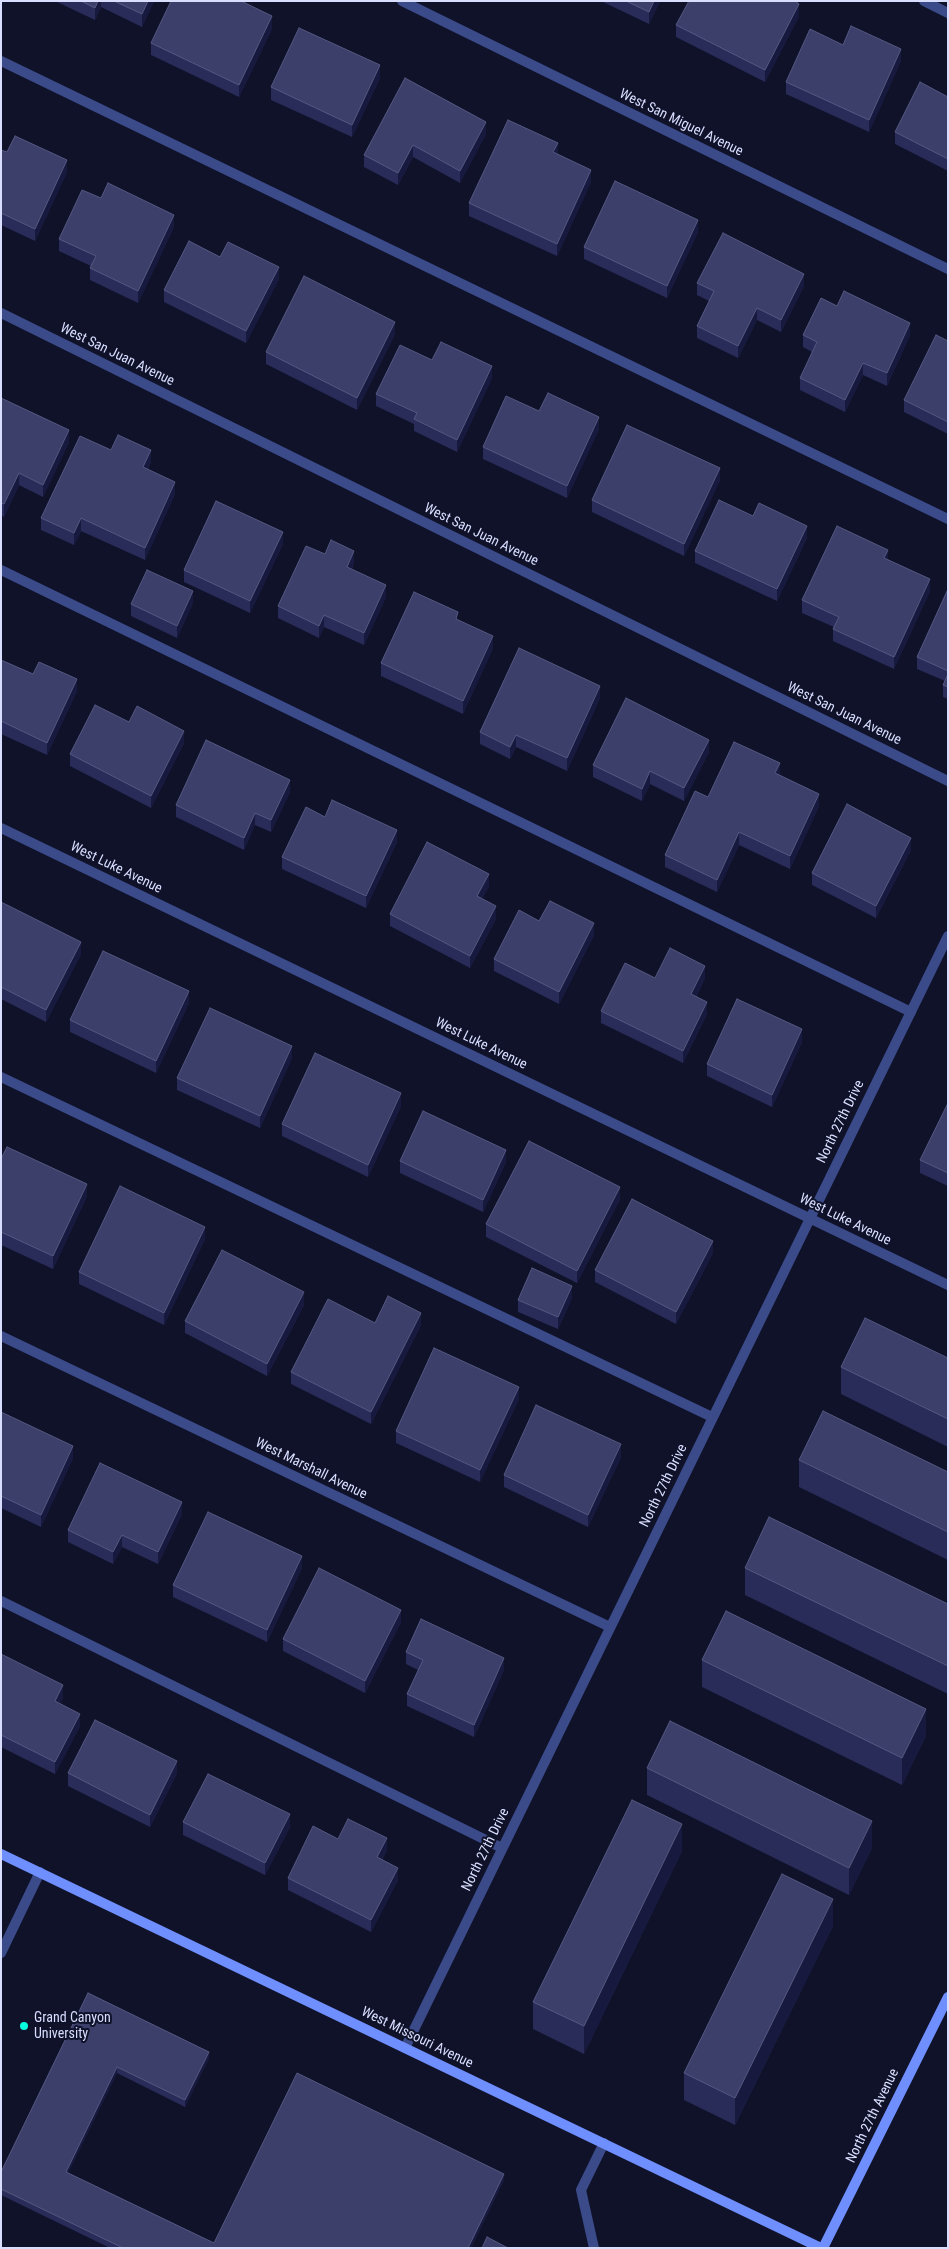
<!DOCTYPE html>
<html>
<head>
<meta charset="utf-8">
<style>
  body { margin:0 }
  #map { position:relative; width:949px; height:2249px; overflow:hidden; background:#10122a; font-family:"Roboto Condensed",sans-serif }
  canvas { display:block }
  .frame { position:absolute; inset:0; border:2px solid #d9deff; pointer-events:none }
</style>
</head>
<body>
<div id="map">
<canvas width="949" height="2249"></canvas>
<div class="frame"></div>
</div>
<script>
const context = document.querySelector('canvas').getContext('2d');
context.lineJoin = 'round';
function poly(rows) {
  const path = new Path2D();
  for (const r of rows) {
    path.moveTo(r[0], r[1]);
    for (let i = 2; i < r.length; i += 2) path.lineTo(r[i], r[i + 1]);
  }
  return path;
}
function trace(path, color, width, dash) {
  context.strokeStyle = color;
  context.lineWidth = width;
  context.lineCap = dash ? 'butt' : 'round';
  context.setLineDash(dash || []);
  context.stroke(path);
}
function fill(path, color) {
  context.fillStyle = color;
  context.fill(path, 'evenodd');
}
function write(font, color, halo, rows, align = 'center') {
  context.font = font + ' "Roboto Condensed",sans-serif';
  context.lineWidth = 4;
  context.setLineDash([]);
  context.textBaseline = 'middle';
  context.strokeStyle = halo;
  context.fillStyle = color;
  for (const [text, x, y, turn = 0] of rows) {
    context.save();
    context.translate(x, y);
    context.rotate((+turn || 0) * Math.PI / 180);
    context.textAlign = isNaN(turn) ? turn : align;
    if (halo) context.strokeText(text, 0, 0);
    context.fillText(text, 0, 0);
    context.restore();
  }
}
const lane = poly([
  [924,1,948,13],
  [1,61,948,519],
  [1,570,911,1012],
  [1,1077,712,1417],
  [1,1601,502,1848],
  [1,1953,40,1872],
  [594,2248,581,2190,604,2143]
]);
const street = poly([
  [402,1,948,269],
  [1,313,948,781],
  [1,828,948,1285],
  [1,1336,610,1627],
  [405,2048,948,936]
]);
const secondary = poly([
  [1,1854,821,2248],
  [823,2248,948,1997]
]);
const wall = poly([
  [55,1,154,1,142,27,101,7,95,20],
  [243,1,243,2,272,29,239,97,151,55,151,43],
  [601,1,660,1,649,24],
  [799,16,765,82,676,37,676,25],
  [901,61,869,132,786,94,786,82],
  [380,78,352,137,271,100,271,87],
  [405,78,486,134,460,183,413,157,398,185,364,167,364,155],
  [948,97,948,171,895,144,895,132],
  [1,150,67,172,35,241,1,225],
  [558,154,591,182,557,256,469,216,469,203],
  [101,198,174,227,138,303,90,280,90,268,91,266,59,251,59,239],
  [698,232,667,298,584,259,584,247],
  [220,257,279,279,246,343,164,302,164,290],
  [697,283,804,286,781,332,757,320,738,358,697,338,697,326,709,301,697,295],
  [837,306,910,335,887,386,863,375,845,412,800,390,800,378,812,352,803,347,803,335],
  [395,334,357,410,266,364,266,352],
  [948,341,948,434,904,412,904,400],
  [432,360,492,378,457,452,414,431,414,424,376,406,376,394],
  [1,398,69,442,43,497,19,485,4,517,1,515],
  [539,411,599,429,567,498,483,459,483,447],
  [111,450,151,462,148,469,175,494,145,560,81,531,74,545,41,530,41,518],
  [720,480,684,556,592,512,592,500],
  [753,516,807,538,777,601,695,563,695,551],
  [283,544,250,613,184,582,184,570],
  [325,554,354,563,352,569,386,597,364,645,324,627,319,638,278,618,278,606],
  [888,559,930,591,894,669,833,641,833,629,834,627,802,613,802,600],
  [948,589,948,699,943,697,943,685,945,681,917,669,917,657],
  [193,603,177,638,131,616,131,604],
  [493,648,463,714,381,676,381,663],
  [1,660,33,674,77,691,47,755,1,734],
  [600,698,567,771,516,747,510,759,480,744,480,732],
  [129,722,184,743,151,808,70,766,70,754],
  [709,752,684,801,650,784,642,801,593,777,593,765],
  [780,775,819,806,790,869,739,845,717,892,665,867,665,855,708,797],
  [290,792,271,832,255,825,244,850,176,817,176,805],
  [325,817,397,842,366,908,282,869,282,857],
  [911,850,876,918,812,885,812,873],
  [489,886,482,899,496,919,470,968,390,926,390,914],
  [1,902,81,954,46,1022,1,999],
  [594,935,559,1004,494,971,494,959],
  [655,978,705,978,696,997,707,1014,683,1063,601,1023,601,1011],
  [189,1003,156,1073,70,1032,70,1020],
  [802,1042,772,1107,707,1076,707,1064],
  [292,1058,260,1128,177,1090,177,1078],
  [948,1103,948,1186,920,1173,920,1160],
  [401,1106,368,1177,282,1136,282,1124],
  [1,1159,87,1196,53,1269,1,1245],
  [400,1161,506,1162,483,1212,400,1173],
  [620,1199,577,1283,486,1237,486,1224],
  [205,1239,164,1325,79,1284,79,1272],
  [713,1253,676,1324,595,1282,595,1270],
  [572,1298,558,1329,518,1312,518,1300],
  [304,1305,267,1376,185,1333,185,1321],
  [375,1323,421,1325,371,1424,291,1384,291,1372],
  [948,1358,948,1447,841,1394,841,1367],
  [519,1399,480,1482,396,1443,396,1431],
  [1,1412,73,1458,41,1527,1,1508],
  [621,1457,588,1527,504,1487,504,1475],
  [799,1460,948,1472,948,1560,799,1487],
  [182,1514,158,1564,122,1547,113,1564,68,1542,68,1530],
  [302,1568,267,1642,173,1597,173,1585],
  [745,1568,948,1604,948,1694,745,1595],
  [401,1622,365,1693,283,1651,283,1639],
  [406,1652,504,1670,474,1737,407,1706,407,1694,418,1670,406,1664],
  [1,1654,63,1698,60,1703,80,1726,55,1774,1,1747],
  [702,1660,926,1736,902,1785,702,1687],
  [647,1768,872,1848,849,1895,647,1795],
  [68,1773,177,1773,150,1827,68,1786],
  [183,1822,290,1827,265,1875,183,1835],
  [338,1839,387,1850,382,1860,398,1880,371,1932,288,1890,288,1878],
  [682,1851,584,2054,533,2029,533,2002],
  [833,1926,735,2125,684,2100,684,2073],
  [88,1993,209,2058,185,2107,117,2073,68,2173,214,2243,504,2180,471,2248,110,2248,1,2195,1,2172]
]);
const shadedWall = poly([
  [98,1,101,1,101,7,95,20,95,8],
  [148,1,154,1,142,27,142,14],
  [654,1,660,1,649,24,649,12],
  [799,4,799,16,765,82,765,70],
  [272,16,272,29,239,97,239,85],
  [901,49,901,61,869,132,869,120],
  [380,65,380,78,352,137,352,125],
  [486,122,486,134,460,183,460,171],
  [558,143,558,155,553,152],
  [413,145,413,157,398,185,398,173],
  [67,160,67,172,35,241,35,229],
  [591,170,591,182,557,256,557,244],
  [174,215,174,227,138,303,138,291],
  [698,220,698,232,667,298,667,286],
  [279,267,279,279,246,343,246,331],
  [804,274,804,286,781,332,781,320],
  [757,308,757,320,738,358,738,346],
  [395,322,395,334,357,410,357,398],
  [910,323,910,335,887,386,887,373],
  [863,363,863,375,845,412,845,400],
  [492,366,492,378,457,452,457,440],
  [599,417,599,429,567,498,567,486],
  [69,430,69,442,43,497,43,485],
  [151,450,151,462,143,479,143,467],
  [720,468,720,480,684,556,684,544],
  [19,473,19,485,4,517,4,504],
  [175,482,175,494,145,560,145,548],
  [81,518,81,531,74,545,74,533],
  [807,526,807,538,777,601,777,589],
  [283,532,283,544,250,613,250,601],
  [888,550,888,562,884,558],
  [354,551,354,563,347,579,347,567],
  [930,579,930,591,894,669,894,657],
  [386,585,386,597,364,645,364,633],
  [193,591,193,603,177,638,177,626],
  [324,615,324,627,319,638,319,626],
  [493,636,493,648,463,714,463,701],
  [77,679,77,691,47,755,47,743],
  [600,686,600,698,567,771,567,758],
  [184,731,184,743,151,808,151,796],
  [516,735,516,747,510,759,510,747],
  [709,740,709,752,684,801,684,788],
  [780,763,780,776,775,773],
  [650,771,650,784,642,801,642,789],
  [290,780,290,792,271,832,271,820],
  [819,794,819,806,790,869,790,856],
  [255,813,255,825,244,850,244,838],
  [397,830,397,842,366,908,366,896],
  [739,832,739,845,717,892,717,880],
  [911,838,911,850,876,918,876,906],
  [489,874,489,886,477,908,477,896],
  [496,906,496,919,470,968,470,956],
  [594,923,594,935,559,1004,559,992],
  [81,942,81,954,46,1022,46,1010],
  [705,966,705,978,691,1006,691,994],
  [189,991,189,1003,156,1073,156,1061],
  [707,1002,707,1014,683,1063,683,1051],
  [802,1029,802,1042,772,1107,772,1095],
  [292,1046,292,1058,260,1128,260,1116],
  [401,1093,401,1106,368,1177,368,1165],
  [506,1150,506,1162,483,1212,483,1200],
  [87,1184,87,1196,53,1269,53,1256],
  [620,1187,620,1199,577,1283,577,1271],
  [205,1227,205,1239,164,1325,164,1313],
  [713,1241,713,1253,676,1324,676,1312],
  [572,1286,572,1298,558,1329,558,1317],
  [304,1292,304,1305,267,1376,267,1364],
  [421,1313,421,1325,371,1424,371,1412],
  [519,1387,519,1399,480,1482,480,1470],
  [621,1444,621,1457,588,1527,588,1515],
  [73,1446,73,1458,41,1527,41,1515],
  [182,1502,182,1514,158,1564,158,1552],
  [122,1535,122,1547,113,1564,113,1552],
  [302,1556,302,1568,267,1642,267,1630],
  [401,1610,401,1622,365,1693,365,1681],
  [504,1658,504,1670,474,1737,474,1725],
  [63,1685,63,1698,55,1713,55,1701],
  [926,1709,926,1736,902,1785,902,1758],
  [80,1714,80,1726,55,1774,55,1762],
  [177,1761,177,1773,150,1827,150,1815],
  [290,1814,290,1827,265,1875,265,1863],
  [872,1821,872,1848,849,1895,849,1868],
  [682,1824,682,1851,584,2054,584,2026],
  [387,1838,387,1850,377,1869,377,1857],
  [398,1868,398,1880,371,1932,371,1920],
  [833,1899,833,1926,735,2125,735,2098],
  [209,2052,209,2058,185,2107,185,2100],
  [117,2067,117,2073,66,2178,66,2172],
  [504,2174,504,2180,471,2248,468,2248]
]);
const building = poly([
  [81,1,98,1,95,8,81,1],
  [114,1,148,1,142,14,114,1],
  [171,1,241,1,272,16,239,85,151,43,171,1],
  [626,1,654,1,649,12,626,1],
  [689,1,795,1,799,4,765,70,676,25,689,1],
  [851,26,901,49,869,120,786,82,810,29,843,45,851,26],
  [299,28,380,65,352,125,271,87,299,28],
  [405,78,486,122,460,171,413,145,398,173,364,155,405,78],
  [920,82,948,97,948,159,895,132,920,82],
  [508,120,558,143,553,152,591,170,557,244,469,203,508,120],
  [15,136,67,160,35,229,1,213,1,150,7,152,15,136],
  [615,181,698,220,667,286,584,247,615,181],
  [108,183,174,215,138,291,90,268,96,256,59,239,82,190,101,198,108,183],
  [723,233,804,274,781,320,757,308,738,346,697,326,714,291,697,283,723,233],
  [189,241,220,257,228,242,279,267,246,331,164,290,189,241],
  [304,276,395,322,357,398,266,352,304,276],
  [844,291,910,323,887,373,863,363,845,400,800,378,817,342,803,335,821,298,837,306,844,291],
  [936,335,948,341,948,422,904,400,936,335],
  [441,342,492,366,457,440,414,419,417,413,376,394,400,345,432,360,441,342],
  [548,393,599,417,567,486,483,447,506,396,539,411,548,393],
  [1,398,69,430,43,485,19,473,4,504,1,503,1,398],
  [627,425,720,468,684,544,592,500,627,425],
  [118,435,151,450,143,467,175,482,145,548,81,518,74,533,41,518,80,436,111,450,118,435],
  [719,500,753,516,759,503,807,526,777,589,695,551,719,500],
  [216,501,283,532,250,601,184,570,216,501],
  [837,526,888,550,884,558,930,579,894,657,833,629,839,617,802,600,837,526],
  [331,540,354,551,347,567,386,585,364,633,324,615,319,626,278,606,306,546,325,554,331,540],
  [147,570,193,591,177,626,131,604,147,570],
  [948,589,948,671,917,657,948,589],
  [414,592,458,612,456,619,493,636,463,701,381,663,414,592],
  [519,648,600,686,567,758,516,735,510,747,480,732,519,648],
  [1,660,33,674,39,662,77,679,47,743,1,721,1,660],
  [948,674,948,687,943,685,948,674],
  [626,698,709,740,684,788,650,771,642,789,593,765,626,698],
  [95,705,129,722,137,706,184,731,151,796,70,754,95,705],
  [206,740,290,780,271,820,255,813,244,838,176,805,206,740],
  [734,742,780,763,775,773,819,794,790,856,739,832,717,880,665,855,695,791,708,797,734,742],
  [332,800,397,830,366,896,282,857,306,807,325,817,332,800],
  [847,804,911,838,876,906,812,873,847,804],
  [427,842,489,874,477,896,496,906,470,956,390,914,427,842],
  [550,901,594,923,559,992,494,959,519,910,539,921,550,901],
  [1,902,81,942,46,1010,1,987,1,902],
  [670,948,705,966,691,994,707,1002,683,1051,601,1011,625,963,655,978,670,948],
  [103,951,189,991,156,1061,70,1020,103,951],
  [737,999,802,1029,772,1095,707,1064,737,999],
  [210,1008,292,1046,260,1116,177,1078,210,1008],
  [315,1053,401,1093,368,1165,282,1124,315,1053],
  [948,1103,948,1173,920,1160,948,1103],
  [423,1111,506,1150,483,1200,400,1161,423,1111],
  [529,1141,620,1187,577,1271,486,1224,529,1141],
  [7,1147,87,1184,53,1256,1,1232,1,1159,7,1147],
  [120,1186,205,1227,164,1313,79,1272,120,1186],
  [632,1199,713,1241,676,1312,595,1270,632,1199],
  [222,1250,304,1292,267,1364,185,1321,222,1250],
  [532,1268,572,1286,558,1317,518,1300,532,1268],
  [388,1296,421,1313,371,1412,291,1372,328,1299,375,1323,388,1296],
  [865,1318,948,1358,948,1419,841,1367,865,1318],
  [434,1348,519,1387,480,1470,396,1431,434,1348],
  [536,1405,621,1444,588,1515,504,1475,536,1405],
  [823,1411,948,1472,948,1532,799,1460,823,1411],
  [1,1412,73,1446,41,1515,1,1496,1,1412],
  [100,1463,182,1502,158,1552,122,1535,113,1552,68,1530,100,1463],
  [208,1512,302,1556,267,1630,173,1585,208,1512],
  [769,1517,948,1604,948,1666,745,1568,769,1517],
  [319,1568,401,1610,365,1681,283,1639,319,1568],
  [726,1611,926,1709,902,1758,702,1660,726,1611],
  [421,1619,504,1658,474,1725,407,1694,423,1660,406,1652,421,1619],
  [1,1654,63,1685,55,1701,80,1714,55,1762,1,1735,1,1654],
  [95,1720,177,1761,150,1815,68,1773,95,1720],
  [670,1721,872,1821,849,1868,647,1768,670,1721],
  [208,1774,290,1814,265,1863,183,1822,208,1774],
  [632,1800,682,1824,584,2026,533,2002,632,1800],
  [348,1819,387,1838,377,1857,398,1868,371,1920,288,1878,313,1826,338,1839,348,1819],
  [782,1874,833,1899,735,2098,684,2073,782,1874],
  [88,1993,209,2052,185,2100,117,2067,66,2172,214,2243,297,2073,504,2174,468,2248,123,2248,1,2189,1,2172,88,1993],
  [487,2237,508,2248,482,2248,487,2237]
]);
const markers = [
  [24,2026,5,"#05ffdc"]
];
const streetNames = [
  ["West San Miguel Avenue",681,123,26],
  ["West San Juan Avenue",117,355,26],
  ["West San Juan Avenue",481,535,26],
  ["West San Juan Avenue",844,714,26],
  ["West Luke Avenue",116,868,26],
  ["West Luke Avenue",481,1044,26],
  ["North 27th Drive",841,1122,-64],
  ["West Luke Avenue",845,1220,26],
  ["West Marshall Avenue",311,1469,26],
  ["North 27th Drive",664,1486,-64],
  ["North 27th Drive",486,1850,-64],
  ["West Missouri Avenue",417,2038,26],
  ["North 27th Avenue",873,2116,-64]
];
const poiNames = [
  ["Grand Canyon",34,2018],
  ["University",34,2034]
];
trace(lane, '#3b4b89', 10);
trace(street, '#3b4b89', 10);
trace(secondary, '#708fff', 10);
fill(wall, '#292b58');
fill(shadedWall, '#17193e');
fill(building, '#3c3f6a');
trace(building, '#555881', 1);
for (const [x, y, r, color] of markers) {
  const dot = new Path2D();
  dot.arc(x, y, r, 0, 2 * Math.PI);
  context.fillStyle = color;
  context.fill(dot);
  trace(dot, '#10122a', 2);
}
write('14px', '#d9deff', '#10122a', streetNames);
write('14px', '#d9deff', '#10122a', poiNames, 'left');
</script>
</body>
</html>
